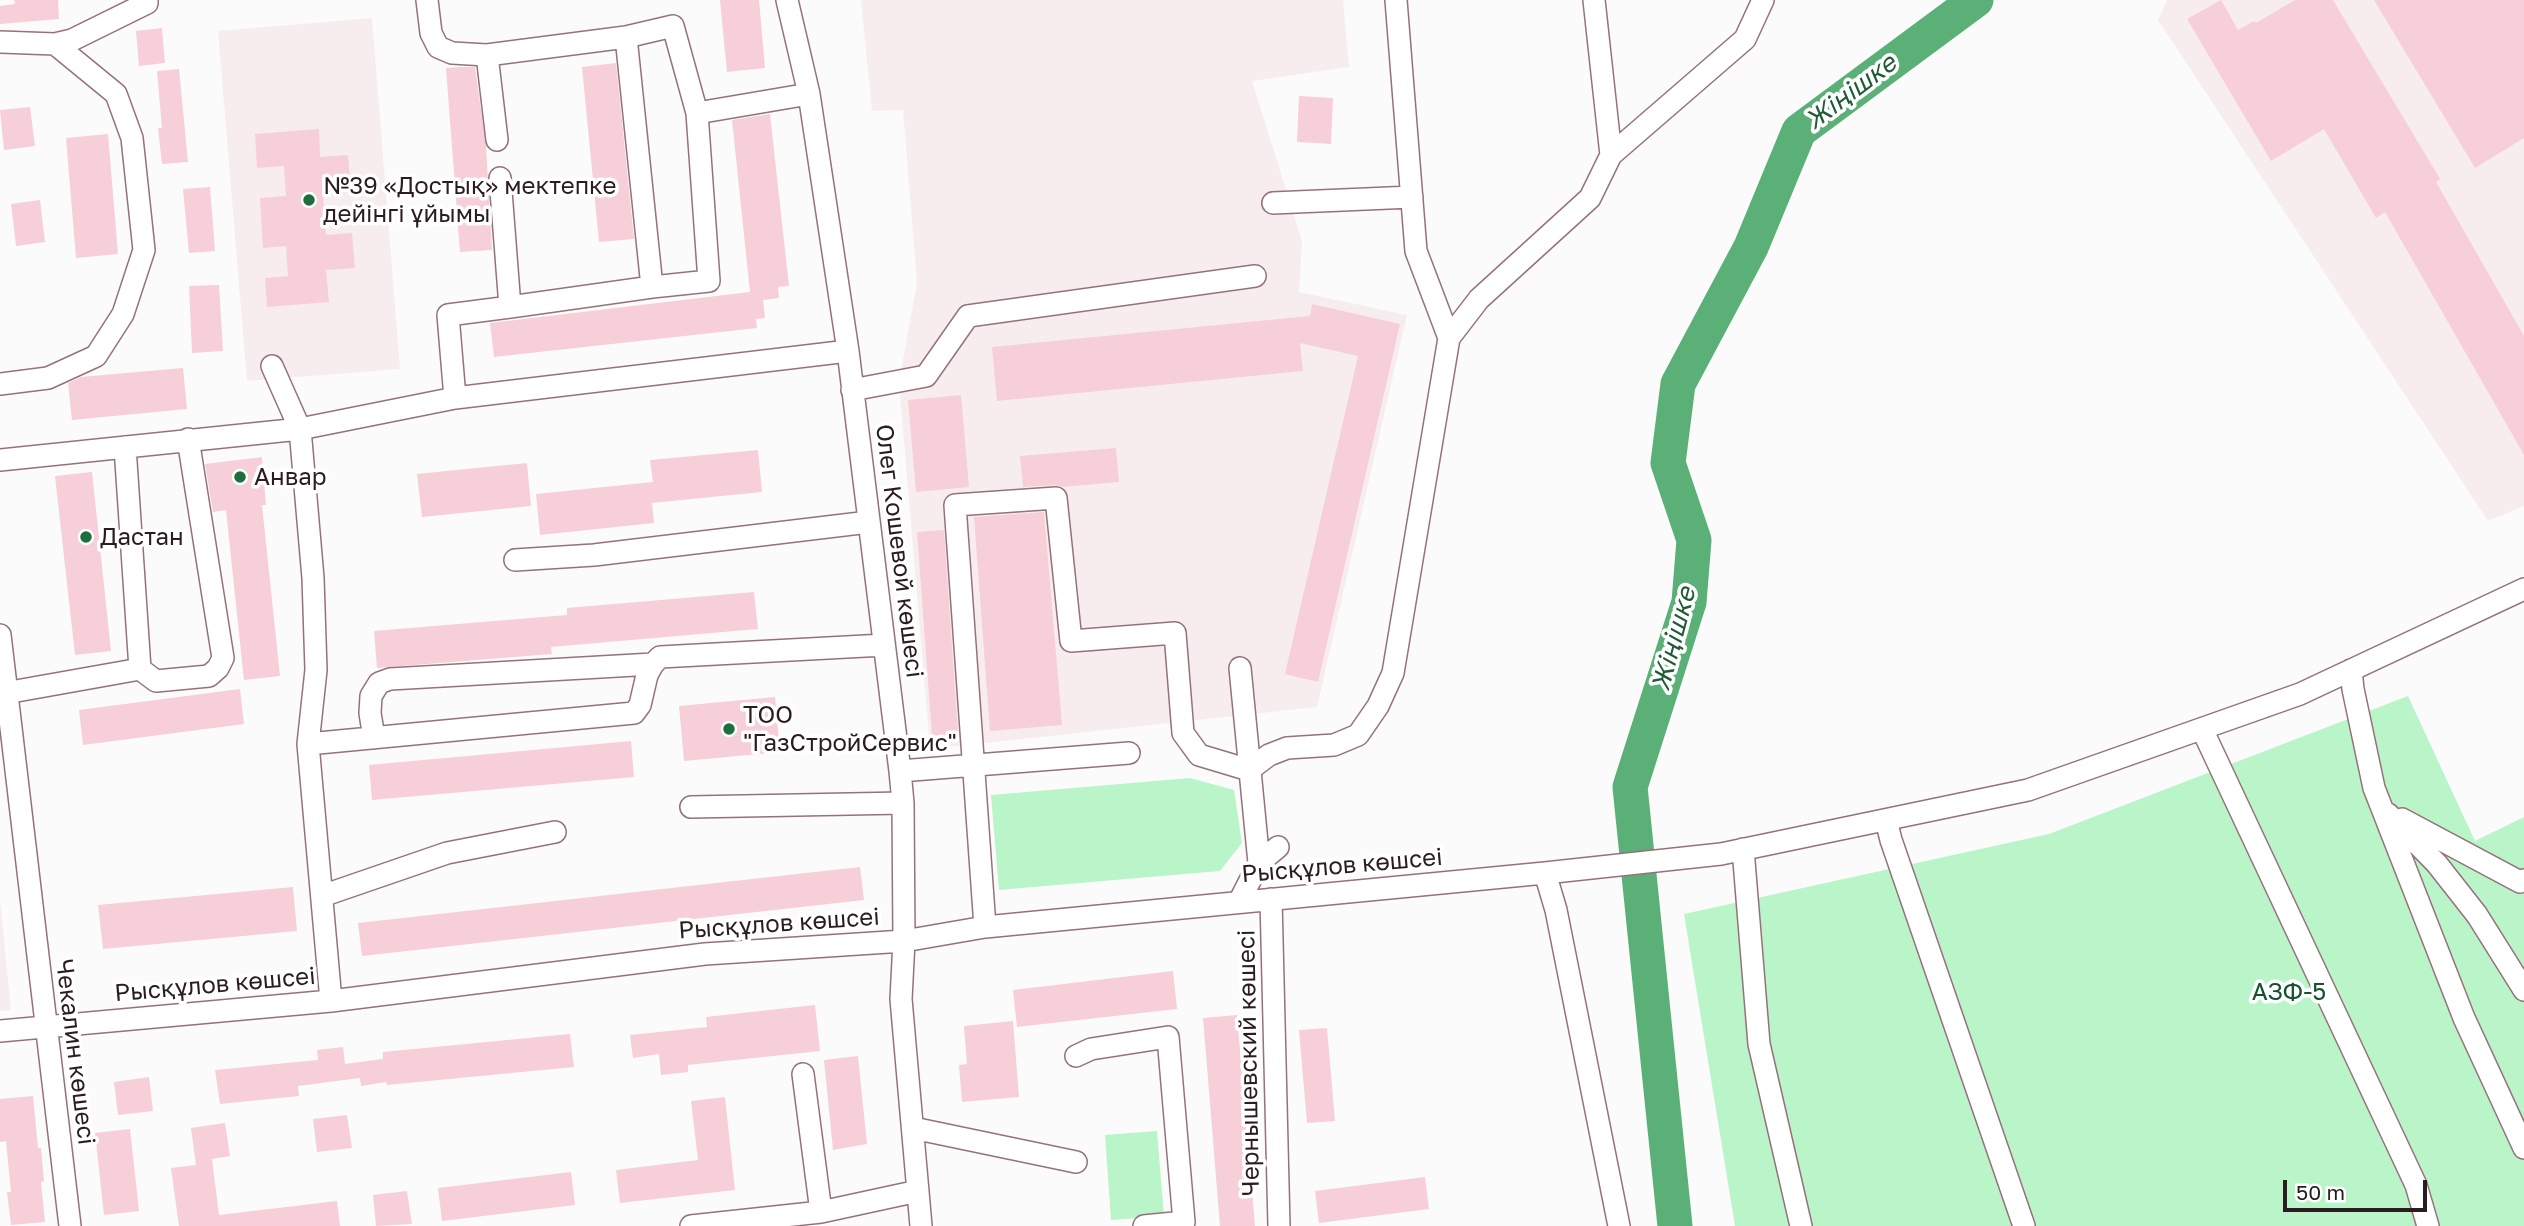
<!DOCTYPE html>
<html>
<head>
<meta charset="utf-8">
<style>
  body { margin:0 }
  #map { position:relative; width:2524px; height:1226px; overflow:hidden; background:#fbfbfb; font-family:"Golos Text",sans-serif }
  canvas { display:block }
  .scale { position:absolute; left:2283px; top:1180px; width:144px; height:32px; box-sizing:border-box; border:4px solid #2a1c1f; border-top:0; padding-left:9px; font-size:21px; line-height:24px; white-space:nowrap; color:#2a1c1f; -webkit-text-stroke:5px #fff; paint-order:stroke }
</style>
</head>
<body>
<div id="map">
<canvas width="2524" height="1226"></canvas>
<div class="scale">50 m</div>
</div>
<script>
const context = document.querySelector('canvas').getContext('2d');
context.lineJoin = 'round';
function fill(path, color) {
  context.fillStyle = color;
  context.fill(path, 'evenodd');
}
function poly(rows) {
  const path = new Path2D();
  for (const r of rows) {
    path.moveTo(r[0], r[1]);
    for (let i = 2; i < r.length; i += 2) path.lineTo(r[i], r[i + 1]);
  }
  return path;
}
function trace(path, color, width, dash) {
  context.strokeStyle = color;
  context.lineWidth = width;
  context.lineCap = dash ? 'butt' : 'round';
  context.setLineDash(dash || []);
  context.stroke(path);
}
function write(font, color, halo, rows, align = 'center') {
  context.font = font + ' "Golos Text",sans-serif';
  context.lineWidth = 7;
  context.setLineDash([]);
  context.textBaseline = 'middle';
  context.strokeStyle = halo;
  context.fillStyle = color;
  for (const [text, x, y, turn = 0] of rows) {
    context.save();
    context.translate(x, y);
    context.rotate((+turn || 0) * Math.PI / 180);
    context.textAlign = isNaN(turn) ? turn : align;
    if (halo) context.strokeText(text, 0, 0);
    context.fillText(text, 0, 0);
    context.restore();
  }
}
const built = poly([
  [861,0,1343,0,1349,67,1252,81,1302,241,1299,292,1407,315,1317,707,930,749,899,382,917,283,903,110,872,111],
  [2167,0,2524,0,2524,506,2488,521,2158,20],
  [372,18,400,369,247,381,218,31],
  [0,900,11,1010,0,1011]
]);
const green = poly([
  [2408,696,2475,841,2524,817,2524,1226,1735,1226,1684,914,2049,834],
  [1190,778,1234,790,1242,843,1220,871,999,890,991,795],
  [1157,1131,1164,1216,1111,1220,1105,1135]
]);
const river = poly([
  [1675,1226,1630,787,1689,602,1694,540,1668,463,1678,384,1751,247,1799,131,1976,0]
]);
const building = poly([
  [14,0,58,0,59,19,0,24,0,6,15,4],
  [720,0,759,0,765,68,727,72],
  [2221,0,2238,30,2254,21,2256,23,2295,0,2333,0,2440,179,2436,182,2524,336,2524,455,2385,212,2376,218,2324,129,2271,161,2187,19],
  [2374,0,2524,0,2524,138,2475,168],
  [162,28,165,63,139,66,136,31],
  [616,63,634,239,599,242,582,67],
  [460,67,475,67,486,146,492,250,460,252,446,68],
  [179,69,188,162,162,164,158,128,162,128,157,71],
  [1299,96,1333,98,1331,144,1297,142],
  [30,107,35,146,4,150,0,110],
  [770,114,789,286,778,287,779,298,763,300,765,318,756,319,757,328,494,357,490,323,750,292,732,120],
  [319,129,320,157,348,155,351,192,323,194,326,235,352,233,355,268,326,270,329,302,267,307,265,278,288,276,286,246,263,248,260,198,286,196,284,166,257,168,255,134],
  [108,134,118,254,76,258,66,138],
  [210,187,215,251,189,253,183,189],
  [40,200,45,242,16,246,11,204],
  [219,285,223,351,192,353,189,286],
  [1312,304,1400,324,1318,682,1285,674,1358,356,1300,343,1303,371,997,401,992,347,1310,316],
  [183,368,187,409,72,420,68,383,81,377],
  [961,395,969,487,916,492,908,400],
  [1116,448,1119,482,1062,487,1055,485,1023,487,1020,456],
  [758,450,762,492,652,503,654,523,540,535,536,494,653,482,650,460],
  [262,457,266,505,262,505,280,676,244,680,226,510,213,512,205,464],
  [527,463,531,506,422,517,417,474],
  [92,472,111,651,75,655,55,476],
  [1044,512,1062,725,990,731,974,517],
  [944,530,958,734,932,736,917,532],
  [754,592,758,629,551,647,552,654,377,668,374,631,567,615,567,608],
  [240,689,244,724,83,745,79,710],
  [775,697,780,752,684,761,679,706],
  [631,741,634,777,372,800,369,765],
  [860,867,864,900,362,956,358,923],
  [293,887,297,931,103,949,98,905],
  [1173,971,1177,1009,1017,1027,1013,990],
  [815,1005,820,1051,688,1065,688,1072,661,1075,659,1054,633,1058,630,1035,707,1027,706,1017],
  [1237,1015,1255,1226,1220,1226,1203,1018],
  [1013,1021,1019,1097,962,1102,959,1065,967,1064,964,1026],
  [1327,1028,1335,1121,1307,1123,1299,1030],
  [570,1034,574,1067,387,1085,386,1082,361,1086,360,1078,298,1086,299,1096,220,1104,215,1070,318,1060,317,1050,343,1047,345,1064,383,1059,383,1052],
  [858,1056,867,1144,833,1150,824,1060],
  [149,1077,153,1111,118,1115,114,1082],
  [33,1096,38,1148,41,1148,44,1181,41,1182,45,1222,11,1225,7,1192,11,1192,6,1141,0,1142,0,1099],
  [725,1097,735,1190,620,1203,616,1170,698,1160,691,1101],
  [347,1115,352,1148,317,1152,313,1119],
  [225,1123,230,1156,212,1159,219,1215,337,1201,340,1226,179,1226,171,1168,196,1165,191,1128],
  [130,1129,139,1211,104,1215,95,1133],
  [571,1172,575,1205,442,1221,438,1188],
  [1425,1177,1429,1209,1319,1223,1315,1191],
  [407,1191,412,1224,376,1226,373,1195]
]);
const minor = poly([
  [427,0,431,33,438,47,452,53,487,55],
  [787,0,809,94,848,351,900,771,903,803,904,941,901,999,921,1226],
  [1594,0,1611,155],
  [0,42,55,44,72,40,147,3,147,0],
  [697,113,673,26,626,37,652,287,709,281,697,113,809,94],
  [497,140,487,55,626,37],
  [500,178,510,307,652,287],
  [1273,203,1412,197],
  [1449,338,1479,299,1590,198,1611,155,1745,39,1763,0],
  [272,366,300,429,313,578,316,670,308,744,331,1001],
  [0,384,48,378,96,356,123,314,144,250,132,138,116,94,55,44],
  [852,390,926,376,968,316,1255,276],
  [455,398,448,315,510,307],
  [125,447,140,669,156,681,209,676,218,668,223,658,188,439],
  [0,460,300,429,455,398,848,351],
  [515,560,594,555,869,522],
  [0,635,70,1226],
  [1240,668,1259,863],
  [2351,670,2353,689,2374,788,2464,1018,2524,1148],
  [0,694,140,669],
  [2202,729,2416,1185,2428,1226],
  [374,738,370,713,371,696,379,683,390,679,653,664],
  [308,744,634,713,640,705,647,675,653,664,660,657,884,645],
  [900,771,1129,753],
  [691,807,903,803],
  [2388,814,2437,864,2477,915,2524,990],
  [2402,819,2520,882,2524,880],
  [1886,820,1891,840,2024,1226],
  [1743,849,1759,1044,1801,1226],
  [1545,873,1556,910,1619,1226],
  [322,896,447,853,555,832],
  [1271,899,1279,1226],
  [1239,902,1259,863,1278,847],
  [985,927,955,505,1056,498,1071,641,1175,633,1183,733,1199,755,1249,770,1269,755,1287,748,1334,745,1358,735,1378,706,1393,673,1449,338,1416,251,1396,0],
  [0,1031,331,1001,705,954,904,941,985,927,1545,873,1721,854,2028,790,2300,694,2524,589],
  [1076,1056,1091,1049,1168,1037,1184,1222,1144,1226],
  [803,1074,821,1212],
  [913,1128,1076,1162],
  [691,1226,821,1212,918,1191]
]);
const markers = [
  [309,200,7,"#1e6e3e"],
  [240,477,7,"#1e6e3e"],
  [86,537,7,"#1e6e3e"],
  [729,729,7,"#1e6e3e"]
];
const poiNames = [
  ["№39 «Достық» мектепке",323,186],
  ["дейінгі ұйымы",323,214],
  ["Анвар",254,477],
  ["Дастан",100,537],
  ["ТОО",743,715],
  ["\"ГазСтройСервис\"",743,743]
];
const streetNames = [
  ["Олег Кошевой көшесі",899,551,83],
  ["Рысқұлов көшсеі",1342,866,-5],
  ["Рысқұлов көшсеі",779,924,-4],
  ["Рысқұлов көшсеі",215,985,-5],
  ["Чекалин көшесі",75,1052,83],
  ["Чернышевский көшесі",1249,1063,-91]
];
const parkNames = [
  ["АЗФ-5",2289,992]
];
const waterNames = [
  ["Жіңішке",1851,92,-37],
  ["Жіңішке",1674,639,-75]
];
fill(built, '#f7edef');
fill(green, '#baf5ca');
trace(river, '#5bb077', 35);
fill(building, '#f7cfd8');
trace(minor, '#95727a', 24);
trace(minor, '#fff', 21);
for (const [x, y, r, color] of markers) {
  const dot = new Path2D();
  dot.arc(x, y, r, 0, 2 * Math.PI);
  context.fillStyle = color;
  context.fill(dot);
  trace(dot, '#fff', 2.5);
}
write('24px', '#2a1c1f', '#fff', poiNames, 'left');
write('24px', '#2a1c1f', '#fff', streetNames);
write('24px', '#14532e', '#fff', parkNames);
write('italic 26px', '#1f5c36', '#fff', waterNames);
</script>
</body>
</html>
